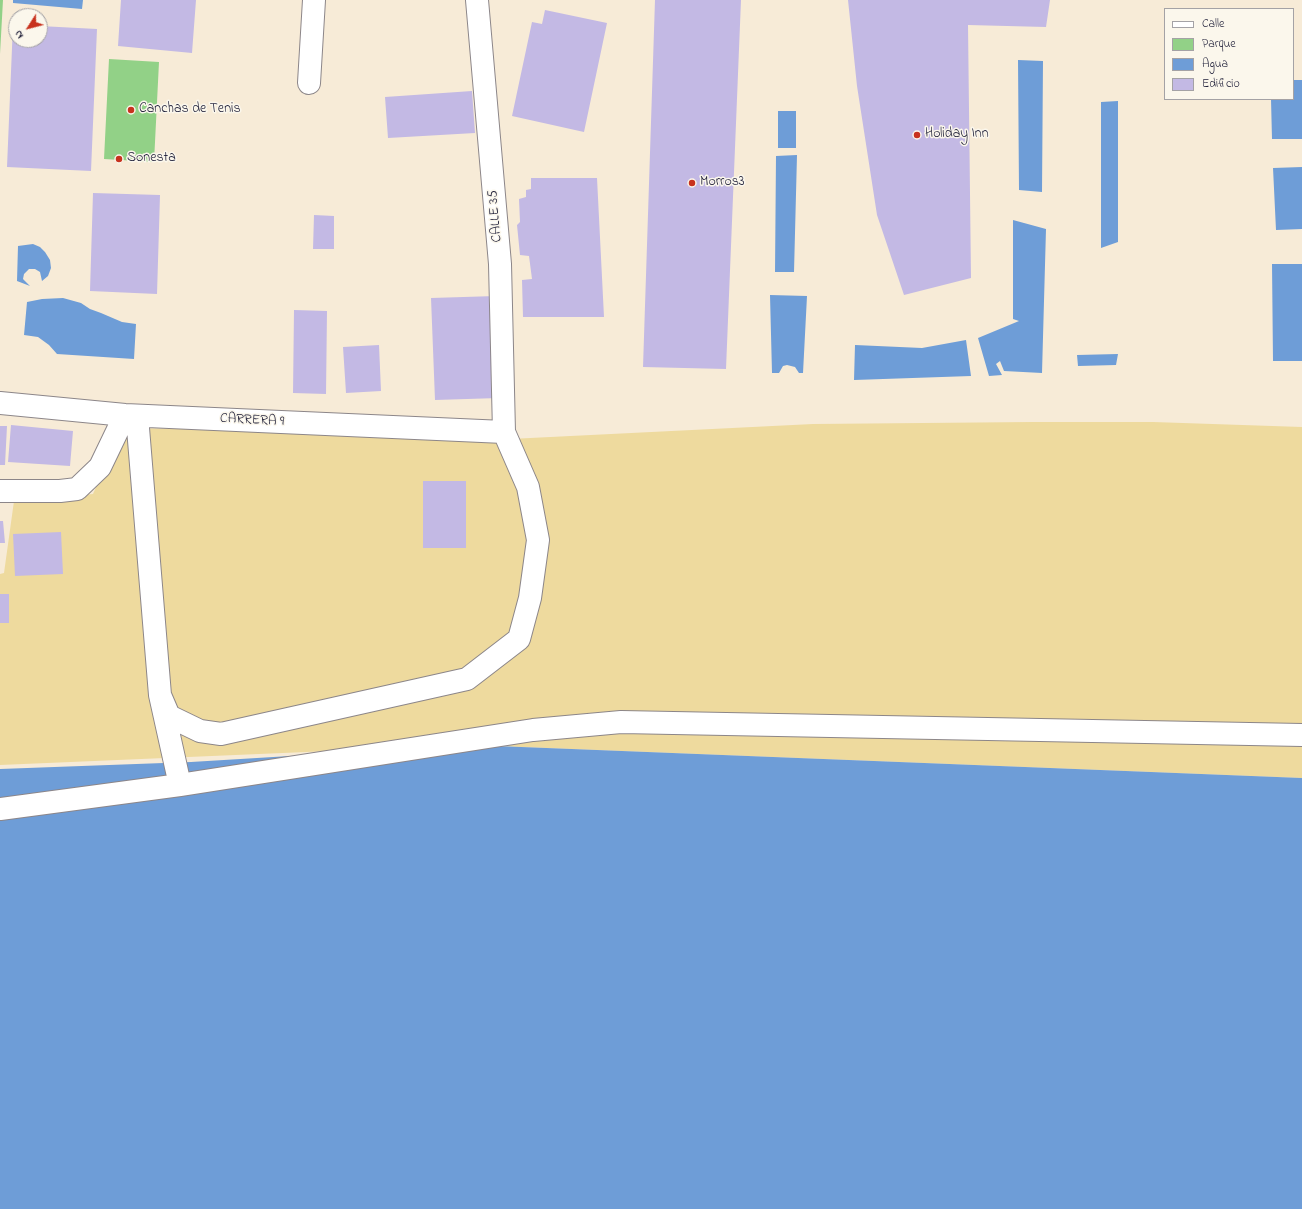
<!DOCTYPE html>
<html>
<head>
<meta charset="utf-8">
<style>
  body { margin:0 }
  #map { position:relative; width:1302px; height:1209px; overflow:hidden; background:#f7ebd7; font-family:"Indie Flower",sans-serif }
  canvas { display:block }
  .legend { position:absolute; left:1164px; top:8px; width:130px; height:92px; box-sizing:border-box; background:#fbf7ec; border:1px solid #a4a2a5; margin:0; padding:5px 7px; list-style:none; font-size:12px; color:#22223b }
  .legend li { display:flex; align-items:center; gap:8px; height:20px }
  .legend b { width:20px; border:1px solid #a4a2a5 }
  .north { position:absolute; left:8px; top:8px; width:40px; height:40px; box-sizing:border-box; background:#fbf7ec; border:1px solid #a4a2a5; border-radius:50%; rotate:234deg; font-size:11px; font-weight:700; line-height:16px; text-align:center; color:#22223b }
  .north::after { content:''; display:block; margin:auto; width:14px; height:18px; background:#c8321e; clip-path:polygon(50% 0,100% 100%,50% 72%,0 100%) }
</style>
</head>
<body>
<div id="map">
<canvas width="1302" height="1209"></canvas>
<ul class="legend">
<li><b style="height:5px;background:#fff"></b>Calle</li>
<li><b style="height:11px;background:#92d187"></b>Parque</li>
<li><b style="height:11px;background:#6e9dd7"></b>Agua</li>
<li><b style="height:11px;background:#c3b9e4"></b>Edificio</li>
</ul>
<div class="north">N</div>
</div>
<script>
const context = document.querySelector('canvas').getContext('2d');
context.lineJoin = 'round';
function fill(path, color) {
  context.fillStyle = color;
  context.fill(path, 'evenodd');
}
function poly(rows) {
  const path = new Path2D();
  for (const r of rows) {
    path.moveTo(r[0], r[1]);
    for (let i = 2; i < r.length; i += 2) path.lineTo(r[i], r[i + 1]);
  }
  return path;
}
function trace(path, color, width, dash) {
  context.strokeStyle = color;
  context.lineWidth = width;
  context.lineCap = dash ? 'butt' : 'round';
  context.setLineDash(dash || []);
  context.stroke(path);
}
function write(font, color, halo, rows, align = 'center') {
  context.font = font + ' "Indie Flower",sans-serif';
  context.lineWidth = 3;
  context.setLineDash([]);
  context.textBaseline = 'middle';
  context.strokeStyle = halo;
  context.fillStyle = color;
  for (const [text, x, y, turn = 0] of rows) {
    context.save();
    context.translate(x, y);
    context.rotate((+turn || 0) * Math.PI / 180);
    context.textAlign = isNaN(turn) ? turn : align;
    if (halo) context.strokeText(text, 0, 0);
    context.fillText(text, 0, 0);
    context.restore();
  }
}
const green = poly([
  [0,0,3,0,0,54],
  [109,59,159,62,154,162,104,159]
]);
const sand = poly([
  [1032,422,1153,422,1302,427,1302,778,471,745,0,765,0,574,4,573,14,501,93,494,122,428,301,431,510,439,813,424]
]);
const water = poly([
  [13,0,83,0,82,9,13,3],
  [1018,60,1043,61,1042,192,1019,190],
  [1293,80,1302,80,1302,139,1272,139,1271,99,1293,99],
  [1118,101,1118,242,1101,248,1101,102],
  [778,111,796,111,796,148,778,148],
  [797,155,794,272,775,272,776,156],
  [1302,167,1302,229,1276,230,1273,168],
  [1013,220,1046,229,1042,373,1004,371,1000,361,996,364,1002,375,989,376,978,338,1019,321,1013,319],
  [33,244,40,247,45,252,50,260,51,268,48,276,42,281,40,272,35,269,29,269,24,274,23,279,30,286,17,281,18,246],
  [1272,264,1302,264,1302,361,1273,361],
  [770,295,807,296,803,373,799,373,795,367,787,365,783,366,779,373,772,373],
  [63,298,81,303,90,309,101,313,122,322,136,324,134,359,57,354,49,345,38,337,24,335,27,302,42,299],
  [966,340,971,376,854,380,855,345,922,348],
  [1118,354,1116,365,1078,366,1077,355],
  [471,745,1302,778,1302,1209,0,1209,0,769,191,762]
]);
const building = poly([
  [121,0,196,0,192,53,118,46],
  [655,0,741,0,726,369,643,367],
  [848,0,1050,0,1046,27,968,25,971,278,904,295,877,215,857,86],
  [545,10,607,23,584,132,512,116,532,22,542,24],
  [13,24,16,25,16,40,40,40,40,26,97,29,91,171,7,167],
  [472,91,475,133,388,138,385,97],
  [531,178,597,178,604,317,523,317,522,280,532,279,529,256,520,255,517,225,520,222,519,199,526,197,526,190,531,189],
  [93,193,160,195,157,294,90,291],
  [314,215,334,216,334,249,313,249],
  [496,296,499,398,435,400,431,298],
  [294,310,327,311,326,394,293,393],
  [379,345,381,391,346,393,343,347],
  [11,425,73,431,70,466,8,462],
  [0,426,7,426,5,465,0,465],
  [423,481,466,481,466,548,423,548],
  [0,521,3,521,5,543,0,543],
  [61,532,63,574,15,576,13,534],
  [0,594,9,594,9,623,0,623]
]);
const minor = poly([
  [309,83,314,0],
  [0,403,125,415,504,432],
  [137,416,160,695,180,785],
  [0,491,60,491,77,489,100,467,125,415],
  [160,695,169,716,200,731,221,734,467,679,519,639,530,598,538,540,528,487,504,432,500,264,477,0],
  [0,809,180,785,533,730,621,722,1302,735]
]);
const markers = [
  [131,110,4,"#c8321e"],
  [917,135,4,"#c8321e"],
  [119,159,4,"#c8321e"],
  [692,183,4,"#c8321e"]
];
const poiNames = [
  ["Canchas de Tenis",139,110],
  ["Holiday Inn",925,135],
  ["Sonesta",127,159],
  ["Morros3",700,183]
];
const streetNames = [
  ["CALLE 35",496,216,-95],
  ["CARRERA 9",252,421,3]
];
fill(green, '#92d187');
fill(sand, '#eeda9e');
fill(water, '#6e9dd7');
fill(building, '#c3b9e4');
trace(minor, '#8c8689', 24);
trace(minor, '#fff', 22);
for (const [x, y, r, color] of markers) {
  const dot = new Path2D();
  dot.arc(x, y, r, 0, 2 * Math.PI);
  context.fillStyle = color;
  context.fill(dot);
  trace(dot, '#fbf7ec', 1.5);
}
write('14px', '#22223b', '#fbf7ec', poiNames, 'left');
write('14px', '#22223b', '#fbf7ec', streetNames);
</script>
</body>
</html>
